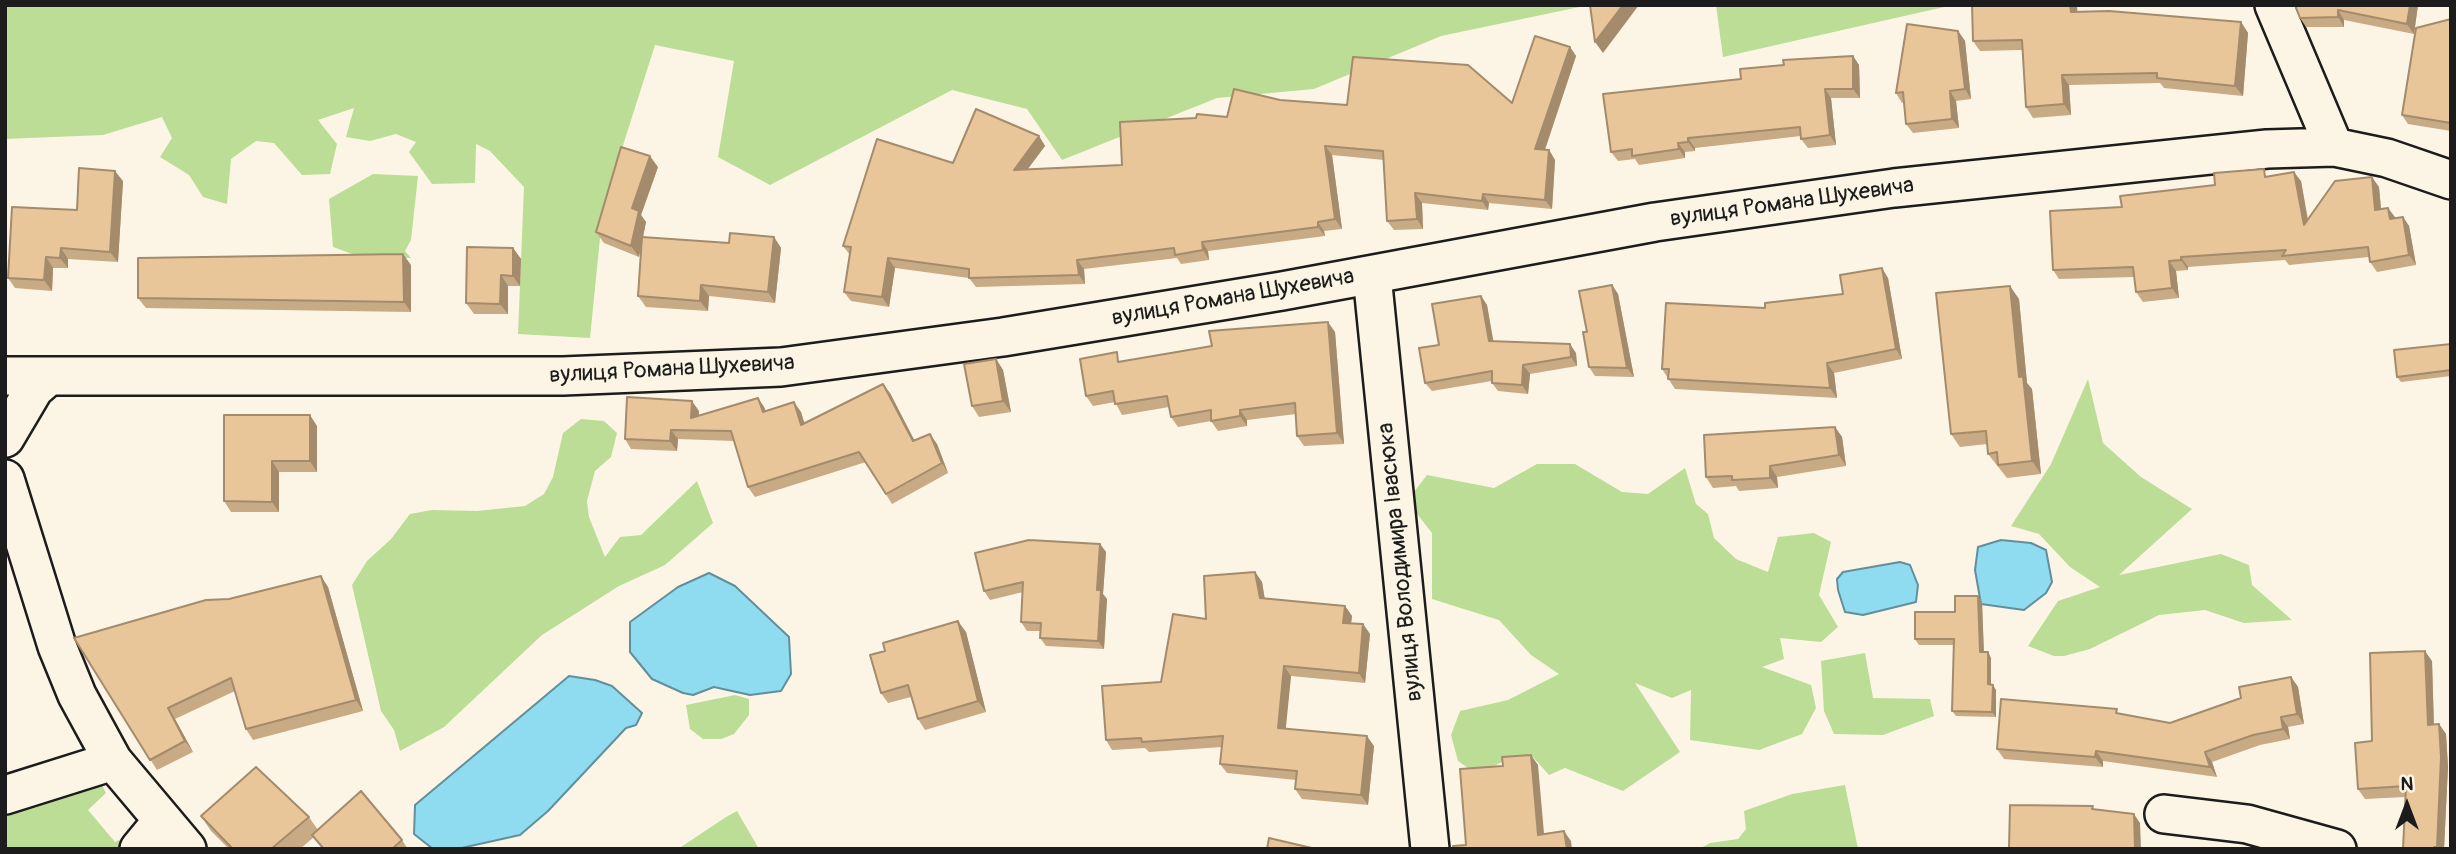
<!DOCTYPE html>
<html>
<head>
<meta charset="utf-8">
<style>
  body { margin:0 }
  #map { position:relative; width:2456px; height:854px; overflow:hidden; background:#fcf5e5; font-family:Pangolin,sans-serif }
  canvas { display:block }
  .frame { position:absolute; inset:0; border:7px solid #1c1c1c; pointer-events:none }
  .north { position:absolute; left:2372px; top:770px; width:70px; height:70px; -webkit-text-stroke:5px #fcf5e5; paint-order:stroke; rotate:0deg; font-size:19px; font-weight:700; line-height:28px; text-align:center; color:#1c1c1c }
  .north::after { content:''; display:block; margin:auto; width:24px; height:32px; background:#1c1c1c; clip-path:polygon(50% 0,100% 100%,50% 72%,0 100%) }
</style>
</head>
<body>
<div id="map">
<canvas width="2456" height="854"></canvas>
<div class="frame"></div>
<div class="north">N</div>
</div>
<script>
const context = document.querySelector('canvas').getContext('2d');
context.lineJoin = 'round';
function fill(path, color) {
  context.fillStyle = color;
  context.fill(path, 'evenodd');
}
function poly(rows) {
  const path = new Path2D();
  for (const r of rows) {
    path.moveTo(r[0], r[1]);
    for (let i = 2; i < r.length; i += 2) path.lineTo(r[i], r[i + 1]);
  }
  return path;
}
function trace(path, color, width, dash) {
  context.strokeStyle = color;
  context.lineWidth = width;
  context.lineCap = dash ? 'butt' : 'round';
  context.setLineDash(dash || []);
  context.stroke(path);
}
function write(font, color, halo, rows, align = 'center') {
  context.font = font + ' Pangolin,sans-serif';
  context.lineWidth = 6;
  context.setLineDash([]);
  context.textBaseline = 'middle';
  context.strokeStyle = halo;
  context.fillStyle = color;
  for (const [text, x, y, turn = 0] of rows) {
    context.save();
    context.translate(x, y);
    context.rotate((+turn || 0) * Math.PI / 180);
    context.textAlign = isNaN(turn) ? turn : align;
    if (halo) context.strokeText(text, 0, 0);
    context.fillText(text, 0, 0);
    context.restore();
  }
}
const green = poly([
  [5,5,1589,5,1441,36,1314,89,1217,98,1062,160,1027,109,952,90,770,185,718,157,734,61,655,45,603,208,590,338,518,334,524,187,490,151,476,144,475,183,432,184,409,152,416,142,396,134,370,141,346,137,354,108,318,120,337,144,330,174,302,175,274,143,256,141,231,159,227,204,203,197,189,175,160,157,172,138,162,117,103,135,5,139],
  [1716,5,1953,5,1723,57],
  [373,174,418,176,411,240,405,251,411,258,364,258,333,247,329,199],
  [2088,379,2103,443,2141,477,2192,509,2119,575,2221,554,2249,565,2252,585,2292,620,2244,623,2205,610,2159,615,2090,649,2064,656,2054,656,2028,646,2058,601,2100,587,2070,567,2039,534,2011,526,2051,464],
  [581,419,604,421,617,433,611,457,595,471,587,501,589,517,605,557,620,537,641,535,697,481,713,523,665,565,619,586,542,635,444,727,400,751,394,730,381,711,352,585,367,561,391,539,410,514,432,510,477,511,525,506,544,494,553,477,563,433],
  [1537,464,1575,464,1622,492,1648,494,1685,468,1696,504,1708,514,1714,538,1736,559,1768,572,1778,537,1814,533,1831,542,1819,595,1838,627,1821,642,1780,638,1784,659,1762,667,1811,685,1816,708,1802,734,1759,750,1690,740,1691,690,1672,698,1635,683,1680,752,1623,791,1565,768,1549,775,1533,757,1507,759,1478,775,1458,761,1451,735,1460,711,1508,700,1559,674,1531,655,1499,620,1432,599,1432,533,1407,501,1427,475,1494,488],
  [1865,653,1873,698,1930,699,1934,716,1883,735,1834,734,1824,711,1821,661],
  [735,695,749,699,749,715,734,734,721,739,703,739,690,729,686,705],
  [101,783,106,793,88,810,115,842,132,834,121,849,5,849,5,807],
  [1845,785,1858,849,1699,849,1710,843,1738,839,1746,829,1744,811,1792,794],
  [737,811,759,849,678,849,726,817]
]);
const water = poly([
  [2001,540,2031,543,2046,550,2052,582,2046,593,2024,610,1981,604,1975,570,1978,547,2001,540],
  [1900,562,1910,565,1918,585,1916,602,1863,615,1845,612,1838,590,1837,579,1843,572,1900,562],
  [709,573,735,586,789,637,791,674,781,691,750,695,714,687,693,695,683,693,652,679,630,652,630,622,678,587,709,573],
  [569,676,595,680,612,686,642,713,636,725,626,728,548,811,520,835,457,849,433,849,414,834,415,805,569,676]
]);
const minor = poly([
  [2274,5,2334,147],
  [1372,275,1430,849],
  [5,376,563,376,781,367,1003,337,1282,291,1655,222,1894,188,2267,149,2334,147,2387,158,2451,180],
  [5,438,34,389,49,376],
  [5,479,57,646,77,695,113,761,187,849],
  [5,795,113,761],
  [2164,814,2247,824,2337,849],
  [139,849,162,821]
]);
const wall = poly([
  [2418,5,2414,34,2344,20,2344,27,2306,27,2300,18,2295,8],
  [2077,11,2241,22,2248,33,2243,96,2164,88,2160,83,2069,85,2071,115,2033,118,2026,107,2022,50,1980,51,1973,41],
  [2451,19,2451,131,2408,124,2402,115],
  [1958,31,1965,41,1971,99,1956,101,1959,128,1913,133,1906,124,1904,102,1902,103,1896,93],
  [1570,47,1576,56,1545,150,1549,150,1555,160,1552,209,1489,203,1488,210,1422,203,1423,229,1394,230,1387,221,1384,160,1332,155,1342,229,1324,231,1325,236,1208,251,1209,260,1181,264,1177,258,1084,269,1085,284,976,287,969,278,895,268,889,307,851,301,844,292,850,255,843,246,953,163,1039,136,1045,146,1028,169,1122,165,1227,117,1280,100,1347,105,1512,103],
  [1853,56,1859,65,1860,98,1831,98,1836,145,1808,148,1801,139,1801,136,1695,148,1695,151,1685,152,1685,158,1639,165,1635,159,1618,161,1611,152,1741,79,1784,65],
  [658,167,641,215,646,222,643,237,729,243,774,237,781,248,775,303,709,296,708,311,646,307,638,296,642,240,639,257,604,243,596,232],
  [2269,177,2301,181,2308,219,2379,187,2381,209,2395,218,2403,217,2409,226,2416,265,2377,272,2370,262,2369,257,2289,265,2285,260,2188,267,2188,270,2176,271,2179,298,2143,302,2136,292,2134,277,2059,279,2053,270,2122,207,2215,185],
  [123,181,118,262,68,259,68,268,53,268,52,291,15,288,8,278,77,210],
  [513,248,521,259,520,286,508,286,508,314,474,314,466,303],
  [411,265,411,312,146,308,138,298],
  [1888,278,1902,359,1834,373,1837,398,1675,389,1662,369,1843,294],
  [1612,285,1618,294,1634,377,1595,376,1589,367,1587,332],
  [1481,296,1487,305,1493,342,1576,353,1577,366,1530,374,1528,394,1498,391,1492,383,1492,381,1432,391,1425,383,1439,345],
  [2019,299,2027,383,2032,389,2041,474,2007,478,1988,454,1987,444,1960,447,1951,434],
  [1335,332,1344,444,1304,446,1297,436,1296,414,1247,420,1247,426,1218,431,1211,421,1178,427,1171,417,1169,407,1122,415,1115,402,1093,406,1086,396,1123,361],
  [2451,344,2451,376,2401,382,2397,377],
  [996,359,1003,370,1011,412,979,417,972,406],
  [890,393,914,441,937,444,948,473,892,504,866,462,755,497,748,487,734,441,678,439,677,451,631,449,625,439,699,411,699,416,758,398,764,407,766,411,801,412,804,423],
  [224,415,317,426,317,472,279,472,279,512,231,512,224,501],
  [1835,427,1842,437,1846,466,1777,477,1778,488,1739,491,1736,486,1713,488,1706,477],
  [1100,544,1106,552,1103,594,1107,599,1104,649,1046,646,1040,638,1041,631,1027,631,1021,622,1023,592,990,600,984,591],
  [1255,572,1262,582,1265,599,1345,606,1352,616,1351,623,1363,624,1370,634,1365,683,1291,676,1285,728,1374,746,1368,805,1302,799,1295,789,1296,780,1227,773,1220,764,1222,747,1149,752,1145,748,1112,750,1106,740,1161,682],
  [328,587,363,711,253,740,246,729,235,691,175,719,193,752,157,770,74,638,229,599],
  [1978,596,1982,602,1984,652,1988,652,1991,658,1991,685,1996,690,1996,717,1956,716,1952,711,1954,645,1919,645,1915,639],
  [966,632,986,712,925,730,918,719,911,697,888,703,881,693],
  [2432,661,2434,724,2439,724,2446,734,2448,767,2444,849,2403,849,2405,797,2365,799,2358,789,2372,741],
  [2291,677,2298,687,2304,724,2288,727,2290,739,2260,745,2212,762,2217,777,2103,761,2103,767,2004,759,1997,749,2120,714,2170,723,2241,698],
  [201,816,309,817,318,830,402,840,408,849,323,849,314,837,300,849,229,849,211,831]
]);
const shadedWall = poly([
  [1623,5,1639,5,1603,53,1595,42],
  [2070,5,2077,5,2078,22,2071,12],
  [2410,5,2418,5,2414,34,2407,24],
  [2338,10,2344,20,2344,27,2338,17],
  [2241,22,2248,33,2243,96,2235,86],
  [1958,31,1965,41,1971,99,1965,89],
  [1570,47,1576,56,1542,158,1535,149],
  [1853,56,1859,65,1860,98,1853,89],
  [2062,75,2069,85,2071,115,2064,104],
  [1825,89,1831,98,1836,145,1830,135],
  [1950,91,1956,101,1959,128,1952,119],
  [1039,136,1045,146,1020,179,1014,170],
  [1688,138,1695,148,1695,151,1688,142],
  [1678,143,1685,152,1685,158,1679,149],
  [1325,146,1332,155,1342,229,1335,219],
  [1549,150,1555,160,1552,209,1545,200],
  [650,156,658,167,641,215,646,222,639,257,631,246,632,208],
  [115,171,123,181,118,262,110,252],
  [2294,172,2301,181,2310,234,2304,225],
  [2372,177,2379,187,2382,220,2375,210],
  [1415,193,1422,203,1423,229,1417,219],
  [1483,194,1489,203,1488,210,1482,201],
  [2388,208,2395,217,2397,229,2390,219],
  [2403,217,2409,226,2416,265,2409,255],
  [1318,222,1324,231,1325,236,1318,227],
  [774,237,781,248,775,303,768,292],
  [1202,242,1208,251,1209,260,1203,250],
  [61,248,68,259,68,268,60,258],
  [513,248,521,259,520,286,513,276],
  [403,254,411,265,411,312,404,302],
  [46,257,53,268,52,291,44,280],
  [2181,257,2188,267,2188,270,2181,260],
  [888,258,895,268,889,307,882,297],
  [1077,260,1084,269,1085,284,1079,275],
  [2169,261,2176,271,2179,298,2172,288],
  [1882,268,1888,278,1902,359,1896,349],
  [501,275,508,286,508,314,500,304],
  [701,285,709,296,708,311,700,301],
  [1612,285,1618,294,1634,377,1627,368],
  [5,286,6,333,5,332],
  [2010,286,2019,299,2027,383,2032,389,2041,474,2032,461,2019,377],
  [1481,296,1487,305,1495,350,1489,341],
  [1328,322,1335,332,1344,444,1337,433],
  [1570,344,1576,353,1577,366,1571,357],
  [996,359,1003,370,1011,412,1003,401],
  [1827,363,1834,373,1837,398,1830,388],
  [1523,365,1530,374,1528,394,1522,385],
  [883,384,890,393,920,451,913,441],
  [758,398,764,407,769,422,763,412],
  [692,401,699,411,698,428,691,418],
  [794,402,801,412,808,435,801,425],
  [1240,410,1247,420,1247,426,1240,416],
  [310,415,317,426,317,472,310,461],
  [1835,427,1842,437,1846,466,1839,455],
  [671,430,678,439,677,451,670,441],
  [930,434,937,444,948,473,942,463],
  [272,461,279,472,279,512,272,502],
  [1770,466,1777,477,1778,488,1770,478],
  [1100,544,1106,552,1103,594,1107,599,1104,649,1098,641,1097,590],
  [1255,572,1262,582,1266,608,1260,598],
  [321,576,328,587,363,711,356,700],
  [1978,596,1982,602,1984,658,1980,652],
  [1345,606,1352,616,1350,632,1343,623],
  [958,621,966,632,986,712,978,701],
  [1363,624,1370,634,1365,683,1359,673],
  [2425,651,2432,661,2434,734,2428,725],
  [1988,652,1991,658,1991,690,1988,684],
  [1284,666,1291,676,1285,737,1278,728],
  [2291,677,2298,687,2304,724,2297,714],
  [1993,685,1996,690,1996,717,1992,712],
  [168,708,175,719,193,752,185,741],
  [2281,717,2288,727,2290,739,2283,729],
  [2439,724,2446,734,2448,767,2444,849,2439,849,2437,847],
  [1367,736,1374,746,1368,805,1361,795],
  [2096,751,2103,761,2103,767,2095,757],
  [2205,752,2212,762,2217,777,2210,767],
  [1531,755,1538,765,1545,845,1538,835],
  [2134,814,2140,823,2141,849,2135,849],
  [1564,831,1571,841,1572,849,1567,849]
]);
const building = poly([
  [1590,5,1623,5,1595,42,1590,5],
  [1972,5,2070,5,2071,12,2109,11,2241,22,2235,86,2157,78,2157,73,2062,75,2064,104,2026,107,2022,40,1973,41,1972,5],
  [2295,5,2410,5,2407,24,2338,10,2338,17,2300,18,2295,5],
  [2451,19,2451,123,2402,115,2416,28,2451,19],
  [1907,24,1958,31,1965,89,1950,91,1952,119,1906,124,1903,92,1896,93,1907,24],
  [1535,36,1570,47,1535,149,1549,150,1545,200,1483,194,1482,201,1415,193,1417,219,1387,221,1383,151,1325,146,1335,219,1318,222,1318,227,1202,242,1203,250,1175,255,1174,248,1077,260,1079,275,969,278,969,269,888,258,882,297,844,292,851,247,843,246,877,139,953,163,976,109,1039,136,1014,170,1122,165,1120,122,1196,118,1197,114,1227,117,1234,89,1280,100,1347,105,1353,57,1468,65,1512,103,1535,36],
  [1853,56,1853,89,1825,89,1830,135,1801,139,1800,127,1688,138,1688,142,1678,143,1679,149,1632,156,1632,149,1611,152,1603,94,1741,79,1740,69,1784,65,1783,60,1853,56],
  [621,147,650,156,632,208,639,211,631,246,596,232,621,147],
  [79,168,115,171,110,252,61,248,60,258,46,257,44,280,8,278,12,207,77,210,79,168],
  [2264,169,2265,177,2294,172,2304,225,2335,181,2372,177,2375,210,2388,208,2390,219,2403,217,2409,255,2370,262,2368,247,2282,256,2286,250,2181,257,2181,260,2169,261,2172,288,2136,292,2133,267,2053,270,2050,211,2122,207,2120,196,2215,185,2214,173,2264,169],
  [730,233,774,237,768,292,701,285,700,301,638,296,642,237,729,243,730,233],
  [467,247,513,248,513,276,501,275,500,304,466,303,467,247],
  [403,254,404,302,138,298,138,258,403,254],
  [1882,268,1896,349,1827,363,1830,388,1668,379,1669,369,1662,369,1666,303,1765,308,1765,303,1843,294,1840,275,1882,268],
  [1612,285,1627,368,1589,367,1583,332,1587,332,1579,291,1612,285],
  [2010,286,2019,377,2023,376,2032,461,1998,465,1997,452,1988,454,1986,431,1951,434,1936,293,2010,286],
  [1481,296,1489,341,1570,344,1571,357,1523,365,1522,385,1492,383,1492,371,1425,383,1419,348,1439,345,1432,304,1481,296],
  [1328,322,1337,433,1297,436,1295,403,1240,410,1240,416,1211,421,1211,410,1171,417,1167,396,1115,404,1113,391,1086,396,1080,359,1117,352,1118,362,1212,346,1209,331,1328,322],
  [2451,344,2451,370,2397,377,2394,350,2451,344],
  [996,359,1003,401,972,406,964,364,996,359],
  [883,384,913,441,930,434,942,463,886,494,859,452,748,487,731,431,671,430,670,441,625,439,627,397,692,401,691,418,758,398,763,412,794,402,801,425,883,384],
  [224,415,310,415,310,461,272,461,272,502,224,501,224,415],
  [1835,427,1839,455,1770,466,1770,478,1732,480,1732,476,1706,477,1704,435,1835,427],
  [1029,540,1100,544,1097,590,1101,590,1098,641,1040,638,1041,623,1021,622,1023,582,984,591,975,553,1029,540],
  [1255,572,1260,598,1345,606,1343,623,1363,624,1359,673,1284,666,1278,728,1367,736,1361,795,1295,789,1297,771,1220,764,1223,736,1142,742,1141,738,1106,740,1102,686,1161,682,1173,614,1206,619,1204,576,1255,572],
  [321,576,356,700,246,729,231,678,168,708,185,741,150,760,74,638,206,600,229,599,321,576],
  [1955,596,1978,596,1980,652,1988,652,1988,684,1993,685,1992,712,1952,711,1954,639,1915,639,1915,612,1955,612,1955,596],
  [958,621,978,701,918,719,908,685,881,693,870,655,885,651,883,643,958,621],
  [2425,651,2428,725,2439,724,2441,757,2437,847,2434,847,2434,849,2403,849,2406,786,2358,789,2355,743,2372,741,2370,653,2425,651],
  [2291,677,2297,714,2281,717,2283,729,2253,735,2205,752,2210,767,2096,751,2095,757,1997,749,2001,699,2117,709,2116,713,2170,723,2241,698,2239,687,2291,677],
  [1531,755,1538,835,1564,831,1567,849,1453,849,1453,846,1466,845,1460,769,1503,766,1502,757,1531,755],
  [256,767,309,817,271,849,233,849,201,816,256,767],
  [361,791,402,840,392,849,324,849,312,835,361,791],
  [2010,805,2093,806,2092,809,2134,814,2135,849,2009,848,2010,805],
  [1269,838,1316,849,1267,849,1269,838]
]);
const streetNames = [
  ["вулиця Романа Шухевича",1792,203,-8],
  ["вулиця Романа Шухевича",1233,298,-10],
  ["вулиця Романа Шухевича",672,370,-3],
  ["вулиця Володимира Івасюка",1401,562,-96]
];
fill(green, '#bbdd96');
fill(water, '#8fdbef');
trace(water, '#618f9b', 2);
trace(minor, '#1c1c1c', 42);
trace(minor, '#fcf5e5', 37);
fill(wall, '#c8aa84');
fill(shadedWall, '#a38b6c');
fill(building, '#e9c69a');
trace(building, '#a38b6c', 2);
write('23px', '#1c1c1c', '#fcf5e5', streetNames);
</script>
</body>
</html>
